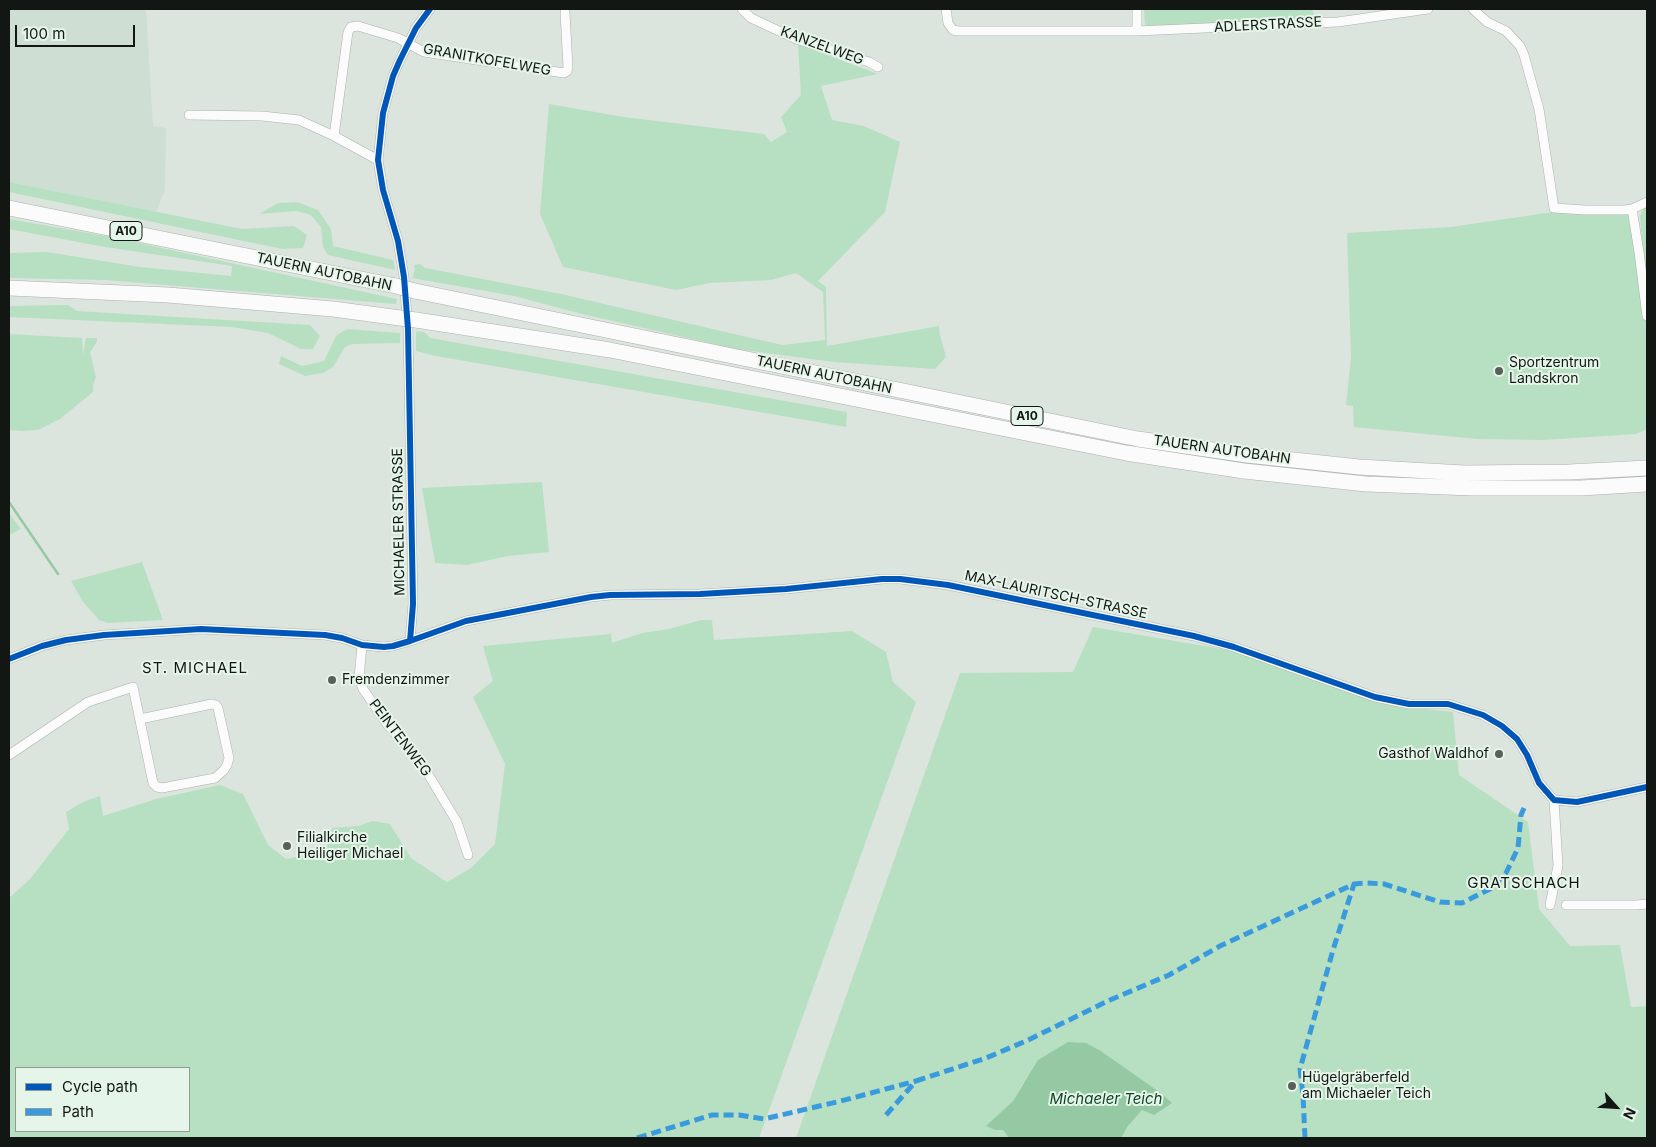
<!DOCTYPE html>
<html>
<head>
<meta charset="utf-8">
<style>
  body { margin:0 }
  #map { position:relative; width:1656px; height:1147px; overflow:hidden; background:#dce4de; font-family:Inter,sans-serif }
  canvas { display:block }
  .frame { position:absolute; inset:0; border:10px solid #121713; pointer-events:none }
  .legend { position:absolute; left:15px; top:1067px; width:175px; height:65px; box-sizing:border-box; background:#e6f5e9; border:1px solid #919c93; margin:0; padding:6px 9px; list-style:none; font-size:15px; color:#121713 }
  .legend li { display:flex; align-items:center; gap:10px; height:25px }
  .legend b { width:25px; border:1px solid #919c93 }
  .north { position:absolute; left:1591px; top:1082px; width:50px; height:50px; -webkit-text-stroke:4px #e6f5e9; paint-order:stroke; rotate:116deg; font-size:14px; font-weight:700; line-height:20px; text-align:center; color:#121713 }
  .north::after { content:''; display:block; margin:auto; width:18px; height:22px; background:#121713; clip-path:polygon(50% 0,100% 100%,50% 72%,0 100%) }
  .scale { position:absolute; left:15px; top:25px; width:120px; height:22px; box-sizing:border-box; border:2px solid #121713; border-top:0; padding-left:6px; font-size:15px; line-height:18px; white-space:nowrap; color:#121713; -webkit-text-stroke:4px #e6f5e9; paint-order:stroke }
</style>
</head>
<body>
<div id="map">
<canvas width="1656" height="1147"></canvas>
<div class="frame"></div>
<ul class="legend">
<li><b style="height:6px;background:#0057b8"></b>Cycle path</li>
<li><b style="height:6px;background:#3a9ade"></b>Path</li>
</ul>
<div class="north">N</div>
<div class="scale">100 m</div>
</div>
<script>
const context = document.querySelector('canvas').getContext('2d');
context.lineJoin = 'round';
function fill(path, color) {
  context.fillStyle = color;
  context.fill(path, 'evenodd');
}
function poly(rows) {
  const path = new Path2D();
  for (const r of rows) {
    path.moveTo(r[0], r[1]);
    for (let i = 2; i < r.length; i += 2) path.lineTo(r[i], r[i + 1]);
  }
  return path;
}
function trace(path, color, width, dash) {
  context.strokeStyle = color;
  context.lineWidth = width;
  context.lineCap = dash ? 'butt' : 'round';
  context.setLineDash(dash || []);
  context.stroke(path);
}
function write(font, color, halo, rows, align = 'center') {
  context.font = font + ' Inter,sans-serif';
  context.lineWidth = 4;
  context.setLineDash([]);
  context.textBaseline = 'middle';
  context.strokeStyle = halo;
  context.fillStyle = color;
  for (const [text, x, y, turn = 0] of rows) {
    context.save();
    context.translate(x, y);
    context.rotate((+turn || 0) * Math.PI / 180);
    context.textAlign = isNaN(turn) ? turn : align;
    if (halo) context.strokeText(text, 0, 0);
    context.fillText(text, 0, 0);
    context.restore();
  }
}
const built = poly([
  [9,9,146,9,153,126,166,128,165,190,156,212,9,182]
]);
const green = poly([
  [1144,9,1312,9,1315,20,1149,26,1145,25],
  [798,44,878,74,821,86,832,120,864,126,900,142,885,212,818,281,826,287,827,346,939,326,940,335,946,357,935,369,834,362,736,349,582,314,514,296,412,278,415,270,414,265,420,264,425,268,561,294,782,345,825,340,823,292,796,273,771,280,710,283,676,290,563,267,540,214,549,104,624,117,764,134,771,142,787,132,781,117,801,95],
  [9,182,242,229,294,226,307,235,303,248,282,249,9,192],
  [297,202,318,210,331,229,333,246,393,260,395,270,328,255,323,247,321,227,311,215,296,211,259,214,278,203],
  [1647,206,1647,306,1640,216,1643,209],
  [1553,212,1633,213,1647,315,1647,429,1636,434,1543,440,1477,439,1354,427,1353,406,1346,405,1351,357,1347,233,1451,227],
  [9,219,111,237,397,299,396,304,105,280,9,278,9,253,47,252,140,267,231,276,232,266,99,246,9,229],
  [68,305,77,311,310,325,320,336,313,349,301,349,268,333,231,327,9,317,9,306],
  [347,329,400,333,400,343,352,344,345,347,333,367,323,373,305,376,279,364,281,356,302,366,324,361,336,336],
  [416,331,424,332,430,338,847,412,846,427,436,356,416,351],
  [9,334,82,338,83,355,86,338,97,338,97,342,90,352,96,377,93,385,93,392,60,419,38,430,22,431,9,430],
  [542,482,549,552,508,556,467,565,435,563,422,488],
  [9,513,21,529,9,535],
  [142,562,163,620,108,623,99,620,83,602,71,581],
  [701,620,712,620,714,640,852,631,886,652,893,682,916,702,759,1138,9,1138,9,898,30,879,69,829,66,812,83,802,100,796,103,816,156,799,220,785,243,794,268,845,286,859,326,851,332,828,358,826,373,821,390,824,411,858,447,882,471,868,495,844,505,764,473,697,493,681,483,646,611,634,612,643,642,633,669,629],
  [16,1068,189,1068,189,1131,16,1131],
  [1093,627,1234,651,1388,705,1453,712,1459,775,1528,822,1539,909,1570,946,1620,945,1631,1007,1647,1006,1647,1138,1121,1138,1128,1126,1158,1091,1101,1051,1024,1082,1013,1101,987,1126,995,1130,1003,1130,1009,1138,796,1138,960,673,1073,672]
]);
const water = poly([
  [1068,1042,1086,1043,1101,1051,1158,1091,1172,1103,1154,1115,1142,1110,1128,1126,1121,1138,1009,1138,1003,1130,995,1130,986,1126,1013,1101,1038,1060]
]);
const stream = poly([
  [9,502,58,574]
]);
const minor = poly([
  [742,9,751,18,796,39,869,62,878,67],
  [946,9,948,23,953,30,958,31,1137,31,1338,22,1428,9],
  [1137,9,1137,31],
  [1473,9,1487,22,1506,31,1520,46,1524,55,1539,109,1554,208,1585,210,1625,210,1632,209,1647,202],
  [189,115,262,116,299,120,334,136,378,160],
  [334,136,348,32,351,27,358,26,398,38,424,52,564,73,567,71,568,68,565,12],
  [1632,209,1639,252,1647,316],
  [410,641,466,621,591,597,610,595,700,594,786,589,882,579,900,579,948,585,1194,636,1234,647,1375,697,1409,704,1448,704,1483,715,1502,726,1517,739,1527,755,1539,783,1554,800,1577,802,1647,787],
  [362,645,359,678,363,689,387,724,415,755,425,769,457,822,468,855],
  [9,659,42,646,66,640,104,635,201,629,325,635,342,638,362,645,384,647,393,646,410,641,413,604,408,329,404,277,398,241,383,190,378,160,383,113,393,76,400,60,416,28,430,9],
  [9,755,88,702,133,687,153,783,157,787,162,788,215,778,224,770,227,765,229,758,218,708,216,705,212,704,140,719],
  [1550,905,1558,866,1554,800],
  [1566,905,1636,905,1647,904]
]);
const motorway = poly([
  [9,208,396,286],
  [9,288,168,295,333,309,400,318],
  [415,291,1138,439,1247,455,1359,467,1464,473,1569,472,1647,468],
  [416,320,610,350,1126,453,1244,471,1366,484,1473,488,1581,488,1647,484]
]);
const motorwayBridge = poly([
  [396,286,415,291],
  [400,318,416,320]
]);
const quiet = poly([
  [886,1115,916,1081,986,1058,1026,1041,1110,1000,1169,975,1220,946,1354,884,1367,883,1384,884,1440,902,1462,903,1490,889,1506,873,1518,848,1521,815,1524,808],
  [637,1138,712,1115,739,1115,764,1119,841,1101,916,1081],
  [1305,1138,1303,1095,1300,1069,1333,950,1354,884]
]);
const cycleway = poly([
  [410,641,466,621,591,597,610,595,700,594,786,589,882,579,900,579,948,585,1194,636,1234,647,1375,697,1409,704,1448,704,1483,715,1502,726,1517,739,1527,755,1539,783,1554,800,1577,802,1647,787],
  [9,659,42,646,66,640,104,635,201,629,325,635,342,638,362,645,384,647,393,646,410,641,413,604,408,329,404,277,398,241,383,190,378,160,383,113,393,76,400,60,416,28,430,9]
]);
const markers = [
  [1499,371,5,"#595f5a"],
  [332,680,5,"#595f5a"],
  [1499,754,5,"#595f5a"],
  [287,846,5,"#595f5a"],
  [1292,1086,5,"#595f5a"]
];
const shields = [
  [126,231,32],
  [1027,416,32]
];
const shieldNames = [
  ["A10",126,231],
  ["A10",1027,416]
];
const streetNames = [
  ["ADLERSTRASSE",1268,25,-3],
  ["KANZELWEG",822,46,20],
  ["GRANITKOFELWEG",487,60,10],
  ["TAUERN AUTOBAHN",324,272,12],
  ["TAUERN AUTOBAHN",824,375,12],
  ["TAUERN AUTOBAHN",1222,450,8],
  ["MICHAELER STRASSE",399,522,-91],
  ["MAX-LAURITSCH-STRASSE",1056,595,12],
  ["PEINTENWEG",400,738,53]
];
const poiNames = [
  ["Sportzentrum",1509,363],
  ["Landskron",1509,379],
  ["Fremdenzimmer",342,680],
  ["Gasthof Waldhof",1489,754,"right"],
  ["Filialkirche",297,838],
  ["Heiliger Michael",297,854],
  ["Hügelgräberfeld",1302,1078],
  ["am Michaeler Teich",1302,1094]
];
const neighbourhoodNames = [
  ["ST. MICHAEL",195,668],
  ["GRATSCHACH",1524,883]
];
const waterNames = [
  ["Michaeler Teich",1106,1099]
];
fill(built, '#ceded2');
fill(green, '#b7e0c2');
fill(water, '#95c9a4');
trace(stream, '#95c9a4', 2.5);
trace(minor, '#acb1ad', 10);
trace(motorway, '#acb1ad', 16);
trace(minor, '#fafbfa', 9);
trace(motorway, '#fafbfa', 15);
trace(motorwayBridge, '#acb1ad', 16, []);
trace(motorwayBridge, '#fafbfa', 15);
trace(quiet, '#3a9ade', 5, [10, 5]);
trace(cycleway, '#0057b8', 6);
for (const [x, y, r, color] of markers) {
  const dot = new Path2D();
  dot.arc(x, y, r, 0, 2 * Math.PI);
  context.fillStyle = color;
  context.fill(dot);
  trace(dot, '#e6f5e9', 2);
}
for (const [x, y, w] of shields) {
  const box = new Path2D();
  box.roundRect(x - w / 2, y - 9.5, w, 19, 4);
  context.fillStyle = '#e6f5e9';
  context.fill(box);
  trace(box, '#121713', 1);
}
write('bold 12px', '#121713', null, shieldNames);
write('14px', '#121713', '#e6f5e9', streetNames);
write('14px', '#121713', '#e6f5e9', poiNames, 'left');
context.letterSpacing = '1px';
write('15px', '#121713', '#e6f5e9', neighbourhoodNames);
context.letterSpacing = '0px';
write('italic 15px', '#0f4625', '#e6f5e9', waterNames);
</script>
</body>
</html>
